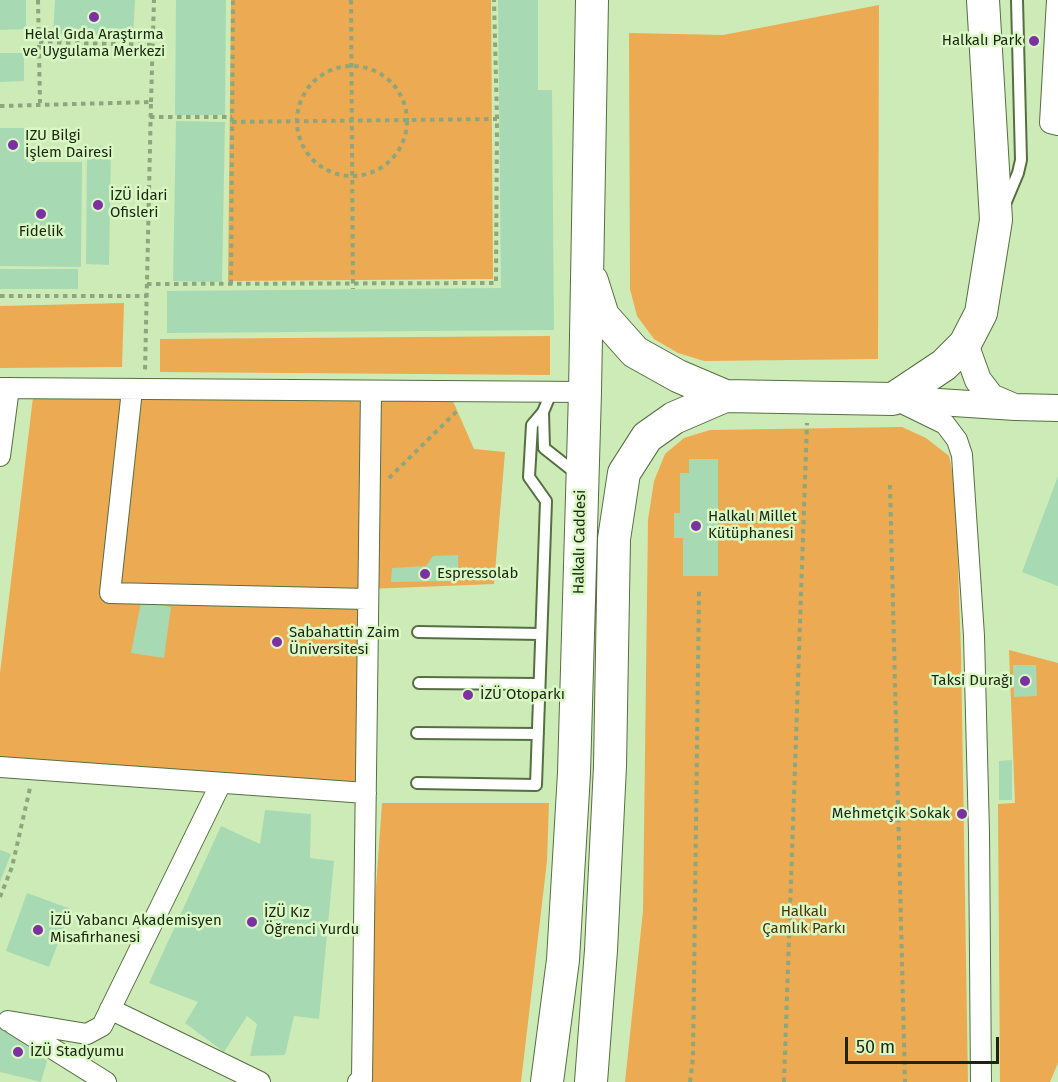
<!DOCTYPE html>
<html>
<head>
<meta charset="utf-8">
<style>
  body { margin:0 }
  #map { position:relative; width:1058px; height:1082px; overflow:hidden; background:#cdebb7; font-family:"Fira Sans",sans-serif }
  canvas { display:block }
  .scale { position:absolute; left:845px; top:1037px; width:154px; height:27px; box-sizing:border-box; border:3px solid #1b2612; border-top:0; padding-left:8px; font-size:18px; line-height:21px; white-space:nowrap; color:#1b2612; -webkit-text-stroke:4px #daf8c4; paint-order:stroke }
</style>
</head>
<body>
<div id="map">
<canvas width="1058" height="1082"></canvas>
<div class="scale">50 m</div>
</div>
<script>
const context = document.querySelector('canvas').getContext('2d');
context.lineJoin = 'round';
function fill(path, color) {
  context.fillStyle = color;
  context.fill(path, 'evenodd');
}
function poly(rows) {
  const path = new Path2D();
  for (const r of rows) {
    if (r.length === 3) {
      path.moveTo(r[0] + r[2], r[1]);
      path.arc(r[0], r[1], r[2], 0, 2 * Math.PI);
      continue;
    }
    path.moveTo(r[0], r[1]);
    for (let i = 2; i < r.length; i += 2) path.lineTo(r[i], r[i + 1]);
  }
  return path;
}
function trace(path, color, width, dash) {
  context.strokeStyle = color;
  context.lineWidth = width;
  context.lineCap = dash ? 'butt' : 'round';
  context.setLineDash(dash || []);
  context.stroke(path);
}
function write(font, color, halo, rows, align = 'center') {
  context.font = font + ' "Fira Sans",sans-serif';
  context.lineWidth = 5;
  context.setLineDash([]);
  context.textBaseline = 'middle';
  context.strokeStyle = halo;
  context.fillStyle = color;
  for (const [text, x, y, turn = 0] of rows) {
    context.save();
    context.translate(x, y);
    context.rotate((+turn || 0) * Math.PI / 180);
    context.textAlign = isNaN(turn) ? turn : align;
    if (halo) context.strokeText(text, 0, 0);
    context.fillText(text, 0, 0);
    context.restore();
  }
}
const green = poly([
  [231,0,491,0,493,279,228,281],
  [879,5,878,359,704,361,678,353,654,339,637,316,630,289,629,33,723,35],
  [124,303,122,367,0,368,0,306],
  [550,336,550,375,160,372,160,339],
  [34,389,449,392,474,449,505,452,494,584,368,589,366,793,0,767,0,673],
  [902,427,926,438,949,456,955,484,961,652,968,1082,625,1082,643,911,648,520,654,481,665,454,684,438,710,430],
  [1009,650,1058,663,1058,1063,1050,1082,1000,1082,998,804,1015,803],
  [382,803,549,803,547,861,521,1082,362,1082]
]);
const building = poly([
  [0,0,26,0,26,29,0,30],
  [55,0,135,0,133,37,53,34],
  [176,0,226,0,225,115,175,115],
  [498,0,538,0,538,90,552,90,554,330,167,333,167,291,501,288],
  [0,53,24,53,24,81,0,82],
  [176,121,225,122,222,282,173,281],
  [0,128,27,128,27,162,82,162,81,267,0,266],
  [87,146,111,147,109,265,86,264],
  [0,269,78,269,78,289,0,289],
  [689,459,718,459,718,576,683,576,683,538,674,538,674,513,680,513,680,473,689,473],
  [1058,476,1058,586,1022,572],
  [458,555,458,581,391,582,392,568,426,566,433,556],
  [141,602,171,607,164,658,131,653],
  [1013,665,1036,665,1037,696,1014,697],
  [1012,760,1012,800,999,800,999,761],
  [265,810,311,814,310,858,334,861,319,1019,294,1016,285,1055,250,1056,257,1024,247,1016,224,1052,185,1023,198,1002,149,983,221,826,260,844],
  [0,850,11,854,0,882],
  [27,893,71,909,49,967,6,951],
  [0,1026,47,1061,41,1082,0,1072]
]);
const path = poly([
  [38,0,40,103],
  [351,0,353,289],
  [39,42,153,45],
  [352,121,55],
  [151,102,154,0],
  [0,106,151,102,145,371],
  [150,117,232,117],
  [232,122,497,119],
  [147,284,496,283,497,119,494,0],
  [231,284,233,0],
  [0,296,147,296],
  [389,478,457,411,456,409],
  [890,485,905,1082],
  [0,897,12,867,30,788],
  [690,1082,693,1058,699,591],
  [784,1082,807,423]
]);
const service = poly([
  [1005,204,1018,173,1021,160,1017,0],
  [551,393,543,412,544,448,577,474],
  [418,632,541,634],
  [419,683,539,684],
  [417,733,538,734],
  [417,783,536,785,546,501,529,477,532,425,543,412]
]);
const minor = poly([
  [1057,0,1050,123,1058,125],
  [0,388,585,392],
  [132,390,110,593,368,599],
  [902,403,945,424,957,440,962,455,974,636,979,833,981,1082],
  [0,456,9,388],
  [0,767,366,793],
  [110,1009,260,1082],
  [8,1021,87,1034,102,1026,221,783],
  [13,1024,106,1082],
  [358,1082,362,1079,371,391]
]);
const tertiary = poly([
  [965,344,978,380,991,397,1012,406],
  [893,399,1015,407,1058,408]
]);
const primary = poly([
  [592,281,603,316,635,352,678,376,725,396,893,399,944,365,965,344,981,313,996,220,983,0],
  [547,1082,563,960,574,773,585,392,592,0],
  [591,1082,601,950,610,766,614,539,624,473,647,437,674,418,725,396]
]);
const markers = [
  [94,17,6,"#7c30a2"],
  [1034,41,6,"#7c30a2"],
  [13,145,6,"#7c30a2"],
  [98,205,6,"#7c30a2"],
  [41,214,6,"#7c30a2"],
  [696,526,6,"#7c30a2"],
  [425,574,6,"#7c30a2"],
  [277,642,6,"#7c30a2"],
  [1025,681,6,"#7c30a2"],
  [468,695,6,"#7c30a2"],
  [962,814,6,"#7c30a2"],
  [252,922,6,"#7c30a2"],
  [38,930,6,"#7c30a2"],
  [18,1052,6,"#7c30a2"]
];
const poiNames = [
  ["Helal Gıda Araştırma",94,35,"center"],
  ["ve Uygulama Merkezi",94,52,"center"],
  ["Halkalı Park",1022,41,"right"],
  ["IZU Bilgi",25,136],
  ["İşlem Dairesi",25,153],
  ["İZÜ İdari",110,196],
  ["Ofisleri",110,213],
  ["Fidelik",41,232,"center"],
  ["Halkalı Millet",708,517],
  ["Kütüphanesi",708,534],
  ["Espressolab",437,574],
  ["Sabahattin Zaim",289,633],
  ["Üniversitesi",289,650],
  ["Taksi Durağı",1013,681,"right"],
  ["İZÜ Otoparkı",480,695],
  ["Mehmetçik Sokak",950,814,"right"],
  ["İZÜ Kız",264,913],
  ["Öğrenci Yurdu",264,930],
  ["İZÜ Yabancı Akademisyen",50,921],
  ["Misafirhanesi",50,938],
  ["İZÜ Stadyumu",30,1052]
];
const streetNames = [
  ["Halkalı Caddesi",580,542,-89]
];
const parkNames = [
  ["Halkalı",804,912],
  ["Çamlık Parkı",804,929]
];
fill(green, '#ecaa52');
fill(building, '#a7dab3');
trace(service, '#566f41', 14);
trace(minor, '#566f41', 22);
trace(tertiary, '#566f41', 28);
trace(primary, '#566f41', 34);
trace(path, '#8ea67d', 4, [4.5, 4.5]);
trace(service, '#fff', 10);
trace(minor, '#fff', 20);
trace(tertiary, '#fff', 26);
trace(primary, '#fff', 32);
for (const [x, y, r, color] of markers) {
  const dot = new Path2D();
  dot.arc(x, y, r, 0, 2 * Math.PI);
  context.fillStyle = color;
  context.fill(dot);
  trace(dot, '#daf8c4', 2);
}
write('15px', '#1b2612', '#daf8c4', poiNames, 'left');
write('15px', '#1b2612', '#daf8c4', streetNames);
write('15px', '#4d320a', '#daf8c4', parkNames);
</script>
</body>
</html>
